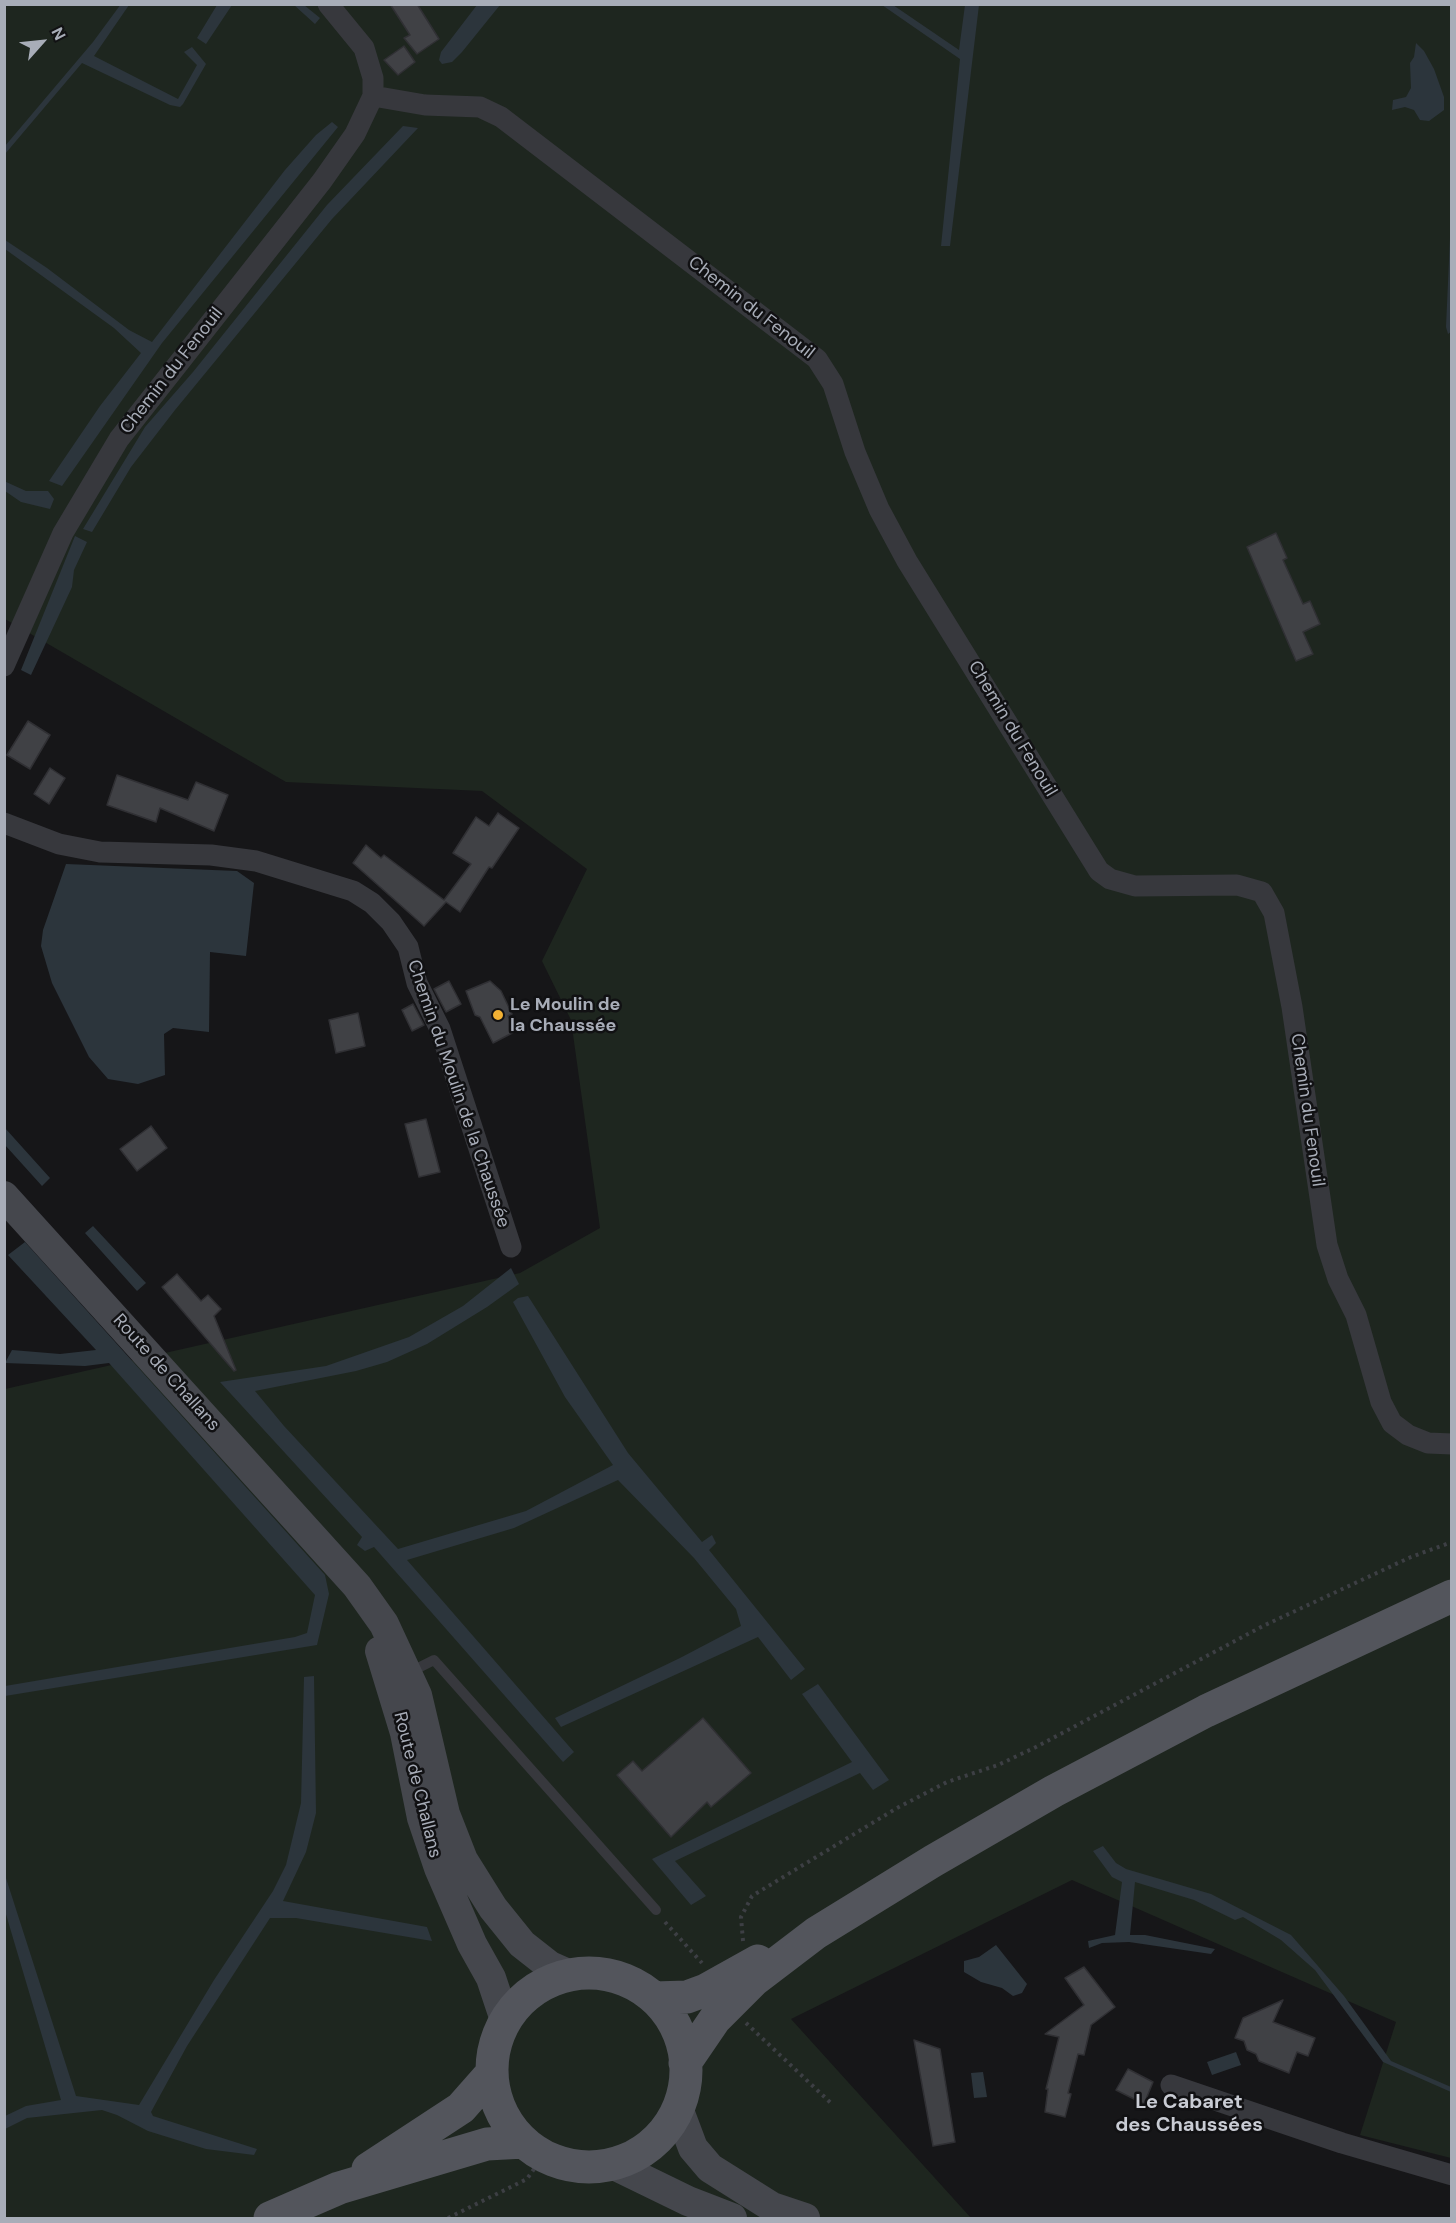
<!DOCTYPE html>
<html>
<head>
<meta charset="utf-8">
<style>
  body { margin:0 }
  #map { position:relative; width:1456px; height:2223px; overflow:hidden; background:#161618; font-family:"DM Sans",sans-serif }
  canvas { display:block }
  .frame { position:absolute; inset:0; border:6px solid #a8adb8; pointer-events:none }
  .north { position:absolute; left:12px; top:12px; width:60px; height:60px; -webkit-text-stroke:4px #111113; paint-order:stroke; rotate:63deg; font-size:16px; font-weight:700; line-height:24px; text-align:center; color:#a8adb8 }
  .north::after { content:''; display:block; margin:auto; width:21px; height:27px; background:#a8adb8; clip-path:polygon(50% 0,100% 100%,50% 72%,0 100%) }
</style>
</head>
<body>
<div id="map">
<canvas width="1456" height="2223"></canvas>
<div class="frame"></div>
<div class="north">N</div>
</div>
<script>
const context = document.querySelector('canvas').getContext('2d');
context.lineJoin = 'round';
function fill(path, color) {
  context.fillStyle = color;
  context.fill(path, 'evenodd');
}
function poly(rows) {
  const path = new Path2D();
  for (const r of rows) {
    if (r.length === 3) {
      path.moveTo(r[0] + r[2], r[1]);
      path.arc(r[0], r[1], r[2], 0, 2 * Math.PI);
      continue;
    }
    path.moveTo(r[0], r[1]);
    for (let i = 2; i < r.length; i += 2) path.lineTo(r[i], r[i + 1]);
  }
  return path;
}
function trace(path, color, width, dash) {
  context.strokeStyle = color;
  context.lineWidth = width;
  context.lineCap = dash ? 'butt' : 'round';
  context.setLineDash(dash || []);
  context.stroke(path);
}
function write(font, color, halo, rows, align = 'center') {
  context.font = font + ' "DM Sans",sans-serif';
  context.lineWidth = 5;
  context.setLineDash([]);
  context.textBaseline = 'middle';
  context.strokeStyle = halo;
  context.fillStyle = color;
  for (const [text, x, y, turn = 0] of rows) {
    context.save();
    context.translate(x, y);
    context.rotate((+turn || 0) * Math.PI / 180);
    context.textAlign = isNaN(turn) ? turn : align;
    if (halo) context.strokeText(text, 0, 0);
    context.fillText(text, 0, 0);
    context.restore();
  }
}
const green = poly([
  [5,5,1451,5,1451,2158,1360,2135,1396,2022,1072,1880,791,2019,971,2218,5,2218,5,1389,520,1273,600,1228,571,1020,542,961,587,869,482,791,286,782,5,619]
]);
const water = poly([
  [121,4,129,5,94,56,178,99,197,65,184,52,192,47,206,64,183,104,180,107,170,105,82,63,5,154,5,146,93,42],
  [217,5,232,5,206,44,197,38],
  [294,5,304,5,320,18,315,24],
  [477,5,500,5,462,52,452,62,442,64,439,60,441,52],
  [882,5,893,5,959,50,965,5,979,5,950,246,941,246,960,59],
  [1416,43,1424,51,1434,69,1444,97,1444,110,1429,121,1420,120,1414,110,1405,107,1392,110,1393,100,1406,97,1411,88,1410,63,1414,57],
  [332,122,338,127,162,343,62,486,49,481,100,406,141,353,114,328,5,249,5,240,47,268,129,330,152,342,285,170,316,135],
  [403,126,418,128,332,219,175,410,131,467,92,532,83,529,145,427,193,372,327,205],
  [1451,215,1452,331,1448,334,1446,327],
  [4,481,26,491,48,491,54,499,50,509,21,502,5,491],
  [75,536,87,542,74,570,72,587,31,675,21,670],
  [66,864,237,871,254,883,246,956,210,952,209,1032,173,1028,164,1034,165,1075,138,1084,108,1079,89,1057,52,983,41,946,43,930],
  [5,1128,50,1178,42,1186,5,1145],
  [93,1226,146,1283,137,1291,85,1233],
  [25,1242,325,1575,329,1594,317,1645,5,1696,5,1686,295,1637,307,1633,315,1595,109,1363,85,1366,5,1363,12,1350,60,1354,96,1350,8,1255],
  [511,1268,519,1284,487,1307,427,1344,387,1362,356,1371,255,1391,284,1426,398,1549,526,1511,613,1465,565,1397,513,1302,518,1298,528,1296,628,1453,702,1542,712,1535,716,1543,709,1550,805,1669,791,1680,758,1637,561,1727,555,1718,680,1658,741,1626,736,1609,694,1558,618,1480,514,1528,407,1560,574,1752,563,1762,374,1547,365,1551,357,1545,362,1537,220,1382,326,1366,409,1337,463,1306],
  [314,1676,316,1813,306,1852,283,1901,427,1927,432,1941,296,1918,270,1918,187,2046,151,2112,153,2116,257,2149,254,2155,206,2149,148,2131,117,2115,102,2110,27,2118,5,2129,5,2116,26,2106,61,2100,5,1911,5,1875,76,2096,139,2105,214,1980,273,1891,286,1865,301,1803,304,1677],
  [818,1684,889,1780,873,1790,860,1773,675,1861,706,1896,691,1905,652,1859,852,1762,802,1694],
  [1103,1846,1116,1863,1126,1869,1211,1894,1291,1935,1344,1996,1391,2061,1451,2087,1451,2092,1383,2062,1315,1970,1281,1940,1243,1917,1235,1920,1194,1900,1135,1882,1130,1935,1145,1935,1215,1949,1211,1954,1129,1942,1102,1943,1089,1948,1088,1941,1115,1935,1122,1882,1112,1877,1093,1851],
  [996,1945,1027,1984,1022,1993,1013,1996,1002,1988,981,1982,964,1972,964,1961,979,1957],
  [1236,2052,1241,2065,1212,2075,1207,2062],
  [983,2072,987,2097,974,2098,971,2073]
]);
const building = poly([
  [390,4,417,4,439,39,417,54,404,38,410,35,390,4],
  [404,46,415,62,398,75,384,60,404,46],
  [1276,533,1287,558,1283,560,1303,604,1310,601,1320,624,1303,632,1313,654,1296,661,1247,547,1276,533],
  [28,721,50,735,30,769,7,755,28,721],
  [50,768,65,778,49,804,34,794,50,768],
  [117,775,188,800,196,782,228,795,214,831,160,808,156,822,107,805,117,775],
  [498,813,519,828,492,868,489,867,460,912,446,902,424,926,353,863,366,845,381,858,384,855,444,900,471,864,453,853,476,817,489,826,498,813],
  [449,981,461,1004,446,1012,434,989,449,981],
  [490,981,501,991,512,1014,508,1016,516,1031,493,1043,480,1017,475,1015,466,991,490,981],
  [413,1004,424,1025,412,1031,402,1010,413,1004],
  [358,1013,365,1046,336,1053,329,1020,358,1013],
  [426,1119,440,1172,419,1177,405,1124,426,1119],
  [151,1126,167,1148,137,1171,120,1149,151,1126],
  [177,1274,201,1301,208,1295,221,1309,214,1316,236,1370,234,1371,162,1287,177,1274],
  [703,1718,751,1773,711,1807,707,1802,671,1837,617,1775,633,1761,642,1771,703,1718],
  [1084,1967,1115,2007,1091,2025,1084,2055,1078,2054,1068,2093,1071,2094,1065,2117,1045,2112,1048,2089,1046,2089,1059,2037,1045,2034,1084,2005,1065,1978,1084,1967],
  [1283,2000,1273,2022,1315,2038,1308,2056,1297,2052,1289,2073,1259,2061,1256,2054,1247,2050,1244,2041,1235,2038,1243,2018,1283,2000],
  [914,2040,940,2049,955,2142,933,2146,914,2040],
  [1128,2069,1153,2082,1144,2104,1116,2090,1128,2069]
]);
const path = poly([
  [665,1922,702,1963],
  [743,1941,741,1917,752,1896,897,1808,947,1782,998,1765,1036,1747,1263,1626,1411,1557,1452,1542],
  [746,2023,833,2105],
  [448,2218,527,2179,536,2166]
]);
const service = poly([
  [408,1673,434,1660,656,1910]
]);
const minor = poly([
  [373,96,425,105,480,107,501,117,817,359,833,384,855,452,879,509,907,561,1099,871,1110,879,1135,886,1237,885,1262,892,1274,913,1292,1007,1327,1245,1338,1279,1356,1315,1381,1402,1392,1423,1408,1435,1428,1443,1452,1444],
  [4,666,63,533,119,439,322,181,355,134,373,96,373,78,364,48,328,4],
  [4,823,59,844,100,852,211,855,256,861,353,891,372,903,391,922,408,947,417,983,440,1029,511,1247],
  [1171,2085,1342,2143,1452,2175]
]);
const secondary = poly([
  [4,1196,357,1586,384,1624,417,1695,445,1814,463,1860,493,1908,522,1944,550,1966,568,1974],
  [380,1651,405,1733,422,1818,439,1868,472,1944,491,1978,505,2020],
  [678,2108,693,2148,710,2168,772,2207,805,2218],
  [612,2164,688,2201,732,2218]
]);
const primary = poly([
  [589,2070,97],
  [654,1998,687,1997,706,1990,758,1961],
  [685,2063,715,2019,753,1981,816,1933,933,1861,1054,1791,1206,1711,1452,1596],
  [368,2169,461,2108,491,2074],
  [270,2218,339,2188,487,2144,524,2142]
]);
const markers = [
  [498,1015,6,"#f2b134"]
];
const streetNames = [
  ["Chemin du Fenouil",751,308,38],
  ["Chemin du Fenouil",172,371,-52],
  ["Chemin du Fenouil",1012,729,59],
  ["Chemin du Moulin de la Chaussée",458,1094,71],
  ["Chemin du Fenouil",1307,1110,82],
  ["Route de Challans",166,1373,48],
  ["Route de Challans",417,1785,76]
];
const poiNames = [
  ["Le Moulin de",510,1005],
  ["la Chaussée",510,1026]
];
const neighbourhoodNames = [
  ["Le Cabaret",1189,2103],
  ["des Chaussées",1189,2126]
];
fill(green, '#1e261f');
fill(water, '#2c353c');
fill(building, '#404145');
trace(building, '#303034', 1.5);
trace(path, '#3d3f44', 4, [3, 4.5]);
trace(service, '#37383d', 10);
trace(minor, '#37383d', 21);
trace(secondary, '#45474d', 30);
trace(primary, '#53555c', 33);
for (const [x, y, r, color] of markers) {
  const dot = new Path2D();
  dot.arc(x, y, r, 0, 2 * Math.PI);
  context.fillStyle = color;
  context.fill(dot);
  trace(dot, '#111113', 2);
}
write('18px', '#a8adb8', '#111113', streetNames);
write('bold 18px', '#a8adb8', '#111113', poiNames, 'left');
write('bold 20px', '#c9ccd4', '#111113', neighbourhoodNames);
</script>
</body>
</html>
